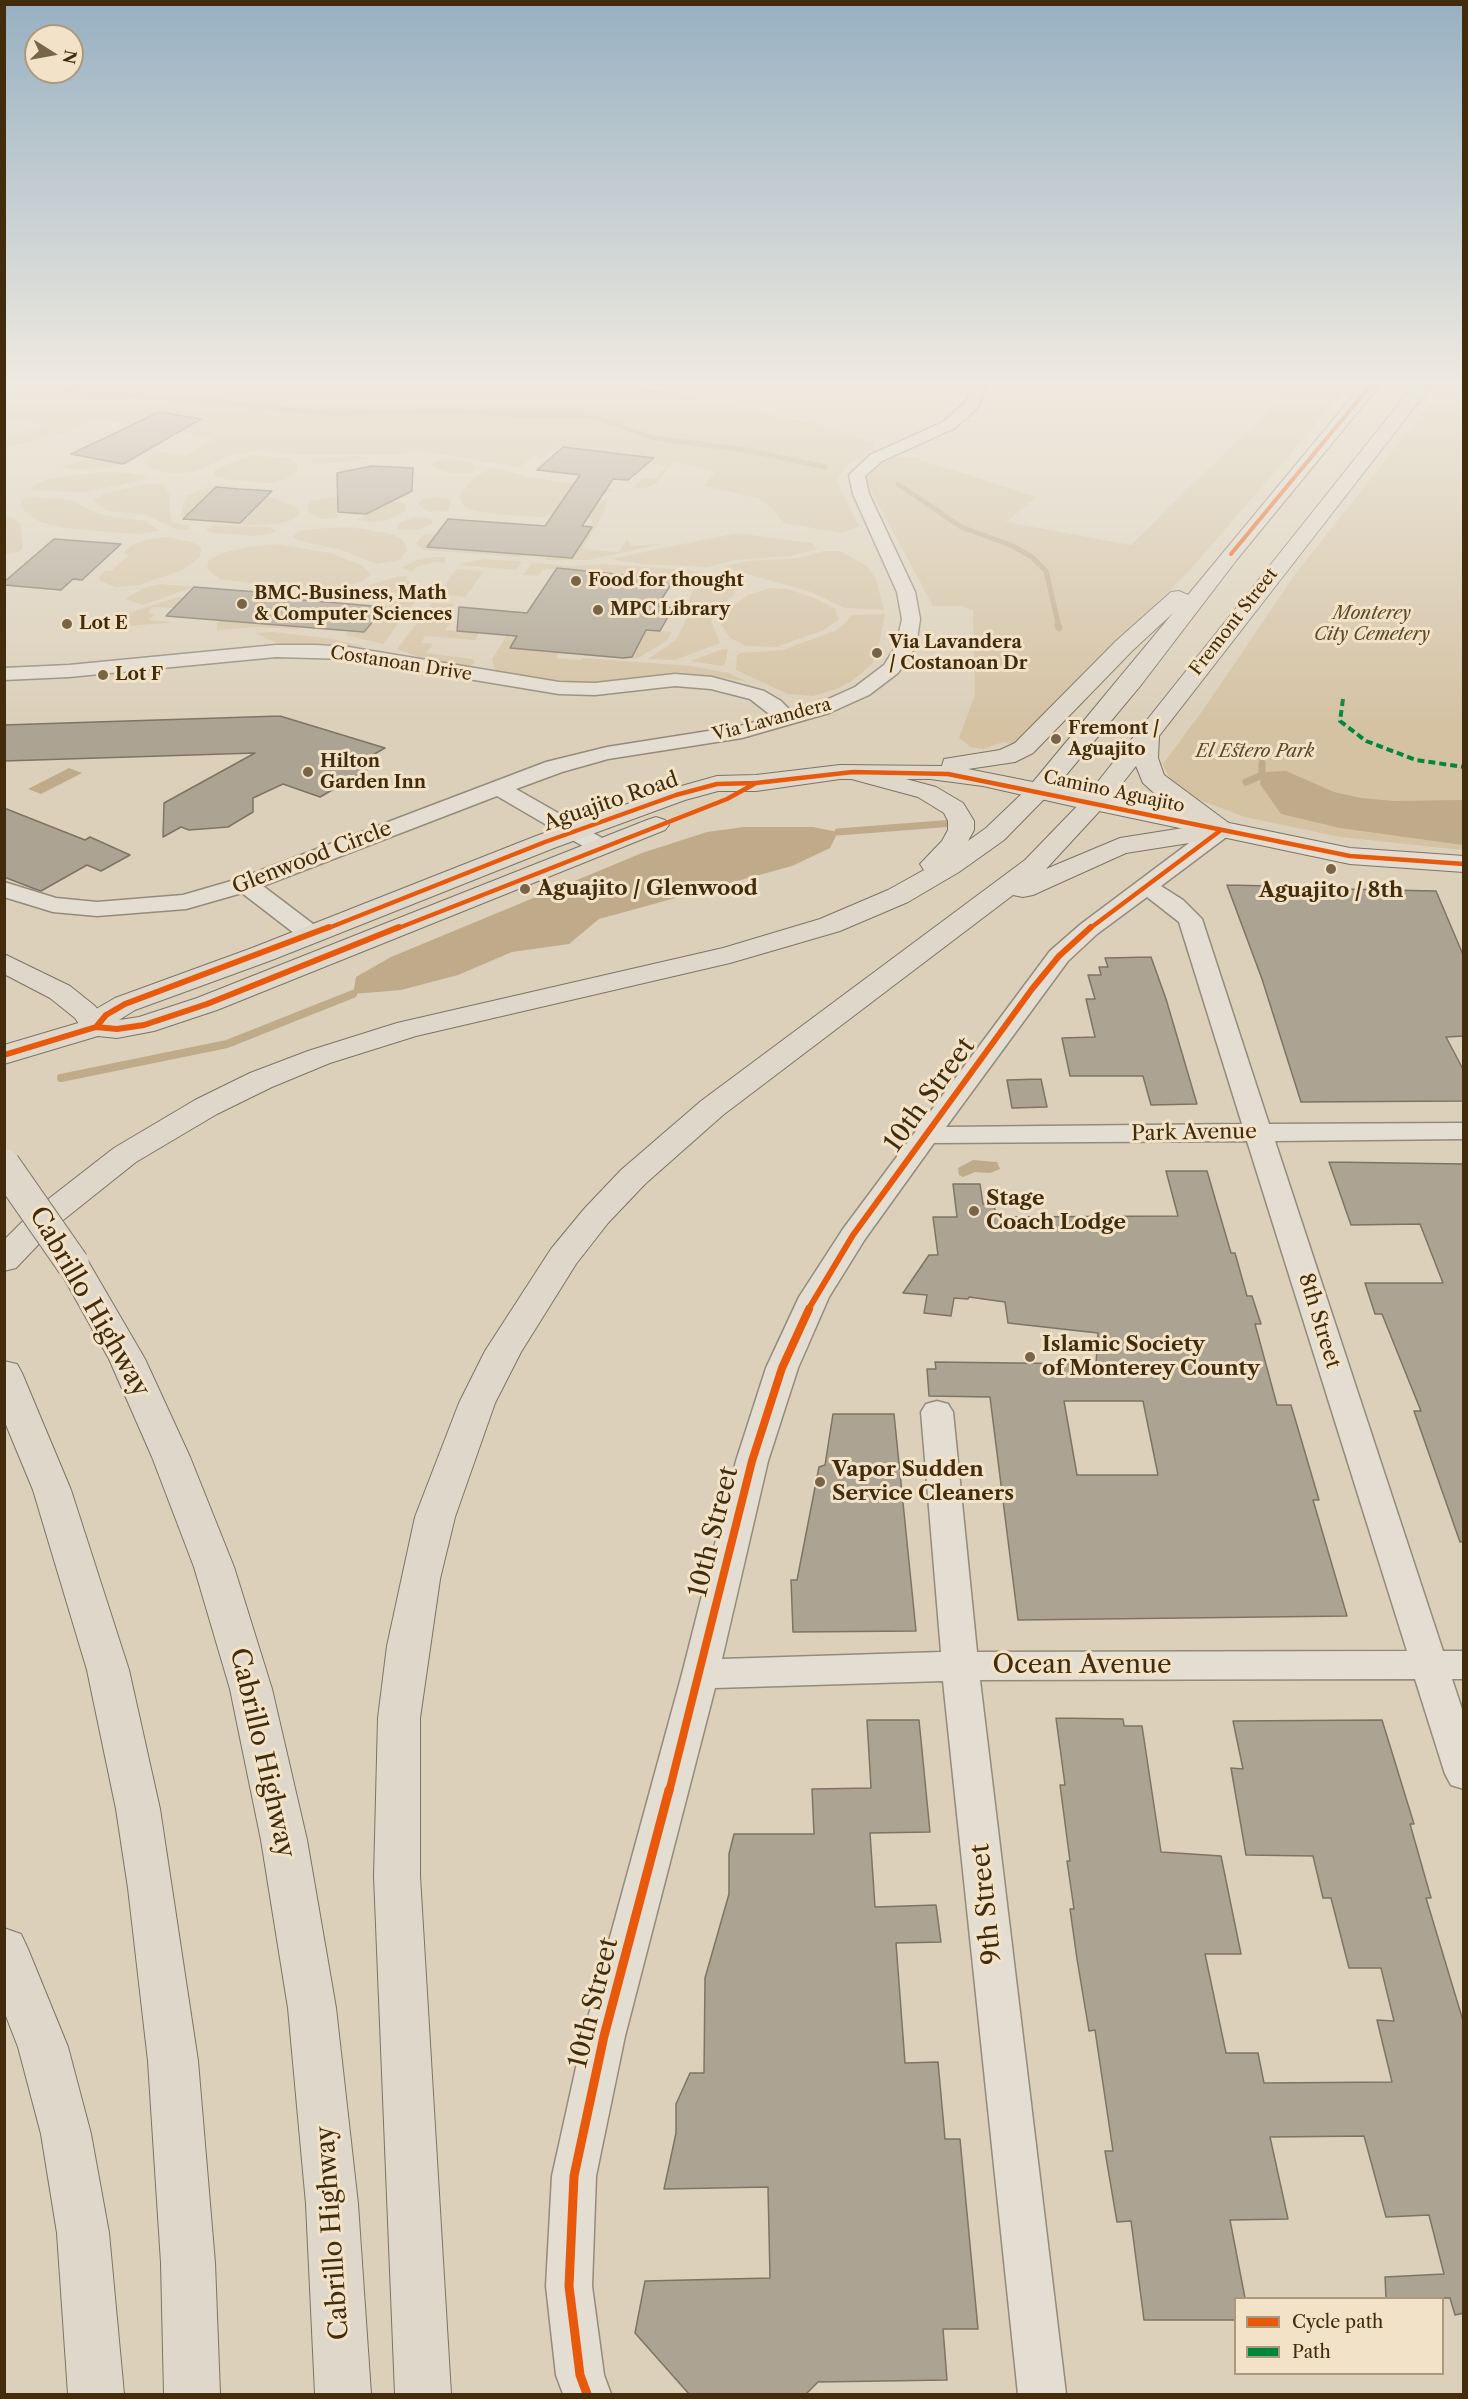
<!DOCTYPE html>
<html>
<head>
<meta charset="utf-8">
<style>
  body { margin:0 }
  #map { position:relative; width:1468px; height:2399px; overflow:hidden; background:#dcd0ba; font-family:"Libre Caslon Text",serif }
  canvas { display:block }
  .frame { position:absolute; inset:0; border:6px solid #422c0c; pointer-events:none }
  .legend { position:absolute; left:1234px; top:2297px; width:210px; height:78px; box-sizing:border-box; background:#f2e2c8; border:2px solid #ac997d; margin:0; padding:8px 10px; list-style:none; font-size:18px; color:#422c0c }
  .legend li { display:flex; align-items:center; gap:12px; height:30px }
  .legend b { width:30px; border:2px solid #ac997d }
  .north { position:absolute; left:24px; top:24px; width:60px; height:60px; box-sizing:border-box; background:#f2e2c8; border:2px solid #ac997d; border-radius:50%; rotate:101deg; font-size:16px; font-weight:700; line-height:24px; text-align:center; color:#422c0c }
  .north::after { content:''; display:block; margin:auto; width:21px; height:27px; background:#786549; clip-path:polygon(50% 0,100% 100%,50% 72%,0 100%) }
</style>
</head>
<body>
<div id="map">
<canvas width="1468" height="2399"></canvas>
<div class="frame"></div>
<ul class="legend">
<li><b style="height:8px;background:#e8590c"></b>Cycle path</li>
<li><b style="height:8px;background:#00873e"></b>Path</li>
</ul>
<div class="north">N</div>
</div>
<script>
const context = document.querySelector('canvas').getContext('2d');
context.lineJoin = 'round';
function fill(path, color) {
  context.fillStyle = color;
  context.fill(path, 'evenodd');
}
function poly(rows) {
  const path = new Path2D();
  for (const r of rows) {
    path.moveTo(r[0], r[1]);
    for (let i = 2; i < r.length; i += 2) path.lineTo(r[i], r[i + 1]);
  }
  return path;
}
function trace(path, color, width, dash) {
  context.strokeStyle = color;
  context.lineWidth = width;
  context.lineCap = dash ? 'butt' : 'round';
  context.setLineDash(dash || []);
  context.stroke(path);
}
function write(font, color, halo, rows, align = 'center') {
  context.font = font + ' "Libre Caslon Text",serif';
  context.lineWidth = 6;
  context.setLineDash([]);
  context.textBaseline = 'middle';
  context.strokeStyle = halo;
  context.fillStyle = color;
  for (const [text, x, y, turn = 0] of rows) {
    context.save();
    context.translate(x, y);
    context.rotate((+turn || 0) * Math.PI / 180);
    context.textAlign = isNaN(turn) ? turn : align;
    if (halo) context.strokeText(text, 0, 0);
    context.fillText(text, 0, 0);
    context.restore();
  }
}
const green = poly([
  [5,386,610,386,656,389,820,425,875,444,871,450,848,464,838,478,842,492,859,526,842,533,784,523,767,503,758,498,703,486,715,472,674,461,656,483,644,489,633,487,643,478,654,479,667,466,651,464,656,458,556,446,545,457,533,456,520,467,418,450,393,455,302,455,261,450,234,454,193,472,173,474,149,468,147,461,152,453,149,450,185,456,215,438,177,432,200,419,159,412,134,425,96,418,63,435,55,433,5,449,5,439,45,426,19,418,5,422],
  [1293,386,1349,386,1190,570,1015,745,1003,742,983,749,971,747,959,738,975,695,973,610,961,606,933,606,868,485,868,477,874,468,893,457,914,458,1037,497,1006,522,1131,545],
  [1444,386,1463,386,1463,850,1340,837,1245,817,1192,797,1171,782,1163,764,1203,710,1296,573],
  [144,452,135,461,109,468,69,469,60,466,95,458,123,464],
  [251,455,291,459,298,466,297,471,286,479,273,483,227,480,214,475,214,470],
  [356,456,378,458,319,464,312,463,310,459],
  [450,459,471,462,477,468,471,473,454,474,435,468,432,465,436,461],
  [492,467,527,477,613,489,592,500,542,517,502,515,475,511,464,506,459,496,474,478],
  [101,472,130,473,147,477,144,480,86,492,28,490,46,479],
  [148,484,162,484,169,493,171,521,191,527,185,530,176,529,146,515,108,511,93,501,103,494],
  [222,484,241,487,216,487,188,514,181,517,184,501,187,496,204,488],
  [268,496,294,506,300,514,292,520,278,524,252,525,207,522,240,523],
  [338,496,337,518,321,519,308,512,308,505,312,501],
  [31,497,71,500,98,514,145,521,160,531,139,534,107,532,65,528,40,522,23,510,21,500],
  [440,497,451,500,449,510,429,512,417,505,423,499],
  [608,499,603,514,582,549,618,552,627,539,631,546,662,544,588,560,545,560,549,554,558,549,577,551,591,528,589,527,593,519,562,517],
  [393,501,405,503,407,510,388,520,369,522,356,520],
  [4,516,14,518,20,523,23,548,18,552,5,554],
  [413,517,430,518,433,523,418,530,396,529,398,524],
  [214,525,270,527,277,531,270,534,253,536,212,533,205,530],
  [326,528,351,527,392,534,403,540,407,550,400,560,377,564,338,549,297,540,292,536,300,531],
  [737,533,811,543,817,549,790,556,735,560,707,567,642,564,610,559],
  [437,534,428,547,534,554,520,557,424,550,416,543,423,535],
  [165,537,192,542,201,548,200,557,183,570,139,585,116,587,100,581,99,577,104,571,111,571,129,555,123,553,132,545,145,540],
  [277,544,331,553,363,566,371,575,362,581,342,587,272,586,220,579,207,569,208,561,222,553,248,547],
  [824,551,840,551,867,566,876,579,884,610,845,608,811,592,723,567,747,561,799,558],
  [441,557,446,558,444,563,436,562,416,567,413,571,401,568,418,559],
  [477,560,484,559,522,562,516,570,459,565],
  [532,563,573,566,601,564,691,570,700,573,695,578,662,576,661,579,608,572,606,575,539,602,534,602,555,570,543,569,538,576,523,575],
  [457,569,484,571,465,597,438,594],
  [710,573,733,576,736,586,734,595,716,611,711,621,720,643,675,660,648,659,676,640,688,616,690,596,696,586],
  [399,576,408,576,406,580,416,583,417,587,425,588,383,644,345,635,348,631,364,632,400,593,372,590,367,596,357,589],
  [160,584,194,587,143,605,125,599,144,588],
  [770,588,788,589,817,599,835,609,839,619,824,630,776,647,746,646,730,638,721,624,723,614,748,595],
  [178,597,185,597,174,608,153,607,148,613,155,614,149,620,171,622,169,623,129,626,130,621,125,614,128,613],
  [308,600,323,601,298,629,257,627,217,630,217,622],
  [432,603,454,604,443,620,451,622,445,630,479,633,475,640,425,636,421,643,433,644,426,653,472,659,475,662,471,666,423,659,397,649],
  [885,614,878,649,872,649,869,656,875,657,872,664,852,681,836,689,813,696,788,694,736,670,737,656,740,653,783,650,835,631,847,622,851,615],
  [644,630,672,632,666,641,645,654,635,659,623,658],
  [273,632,333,639,365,647,280,644,255,633],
  [507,635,517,636,510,648,559,653,556,658,581,660,583,658,690,666,728,673,748,682,705,675,672,674,585,683,541,680,495,672,492,659],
  [723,649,728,649,725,664,722,666,690,661]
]);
const water = poly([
  [69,768,82,773,41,794,28,789],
  [1286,771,1334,792,1361,798,1394,801,1463,800,1463,845,1340,828,1281,814,1260,784,1261,777,1266,772],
  [744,827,813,827,838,832,830,848,792,866,599,919,569,944,512,952,458,975,401,990,353,994,356,977,391,957,642,853,707,832],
  [973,1160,997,1162,1000,1169,990,1173,975,1172,963,1177,959,1175,958,1168]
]);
const streamFar2 = poly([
  [66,392,202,400,330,414,446,411,513,415,590,415,653,438,746,450,825,467],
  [898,484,961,527,1013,546,1032,557,1046,571,1059,627]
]);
const streamFar1 = poly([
  [1058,625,1059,628],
  [1246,782,1262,775,1262,763],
  [838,832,954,823]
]);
const stream = poly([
  [61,1078,227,1044,353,994]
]);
const building = poly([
  [159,412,201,419,123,464,71,454,159,412],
  [563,447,654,458,628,480,613,479,582,526,592,527,572,558,427,547,448,519,545,526,580,475,537,470,563,447],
  [372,466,413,468,412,491,366,514,338,512,337,473,372,466],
  [216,487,239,489,272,491,240,523,183,519,216,487],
  [54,539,121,544,82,580,73,579,61,590,4,585,4,582,54,539],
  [557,568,674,580,657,606,673,608,660,631,646,630,632,657,623,658,510,648,517,636,457,631,459,607,527,613,557,568],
  [194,587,283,594,279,598,385,607,364,632,166,616,194,587],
  [280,716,385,748,357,764,370,768,320,797,283,784,253,798,253,812,228,827,189,830,181,827,163,837,164,803,255,753,4,761,4,725,280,716],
  [4,808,85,840,90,837,130,855,101,871,87,865,41,891,35,889,4,877,4,808],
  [1227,885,1271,886,1278,893,1342,894,1341,889,1436,891,1464,957,1464,1036,1446,1037,1464,1071,1464,1101,1301,1102,1262,979,1227,885],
  [1151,957,1166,999,1197,1104,1151,1105,1143,1076,1070,1076,1062,1038,1095,1037,1086,999,1095,999,1088,975,1101,975,1099,967,1108,967,1105,958,1151,957],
  [1041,1079,1047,1107,1012,1108,1007,1080,1041,1079],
  [1329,1162,1464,1164,1464,1541,1460,1542,1414,1411,1421,1411,1382,1314,1375,1314,1365,1283,1443,1283,1420,1224,1351,1225,1329,1162],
  [1166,1171,1207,1171,1231,1253,1235,1253,1247,1296,1252,1296,1261,1324,1255,1324,1277,1405,1291,1405,1319,1500,1313,1500,1347,1616,1018,1620,990,1397,929,1396,927,1369,936,1369,935,1362,1096,1364,1098,1333,1008,1323,1005,1302,969,1297,968,1299,954,1298,951,1316,924,1313,927,1295,903,1293,929,1255,938,1255,933,1217,957,1217,953,1184,980,1184,983,1204,994,1204,996,1217,1178,1216,1166,1171],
  [1064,1401,1143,1401,1158,1475,1077,1475,1064,1401],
  [833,1414,894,1414,916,1631,793,1632,791,1580,797,1580,819,1467,825,1465,833,1414],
  [1056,1718,1123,1719,1124,1726,1142,1726,1161,1852,1221,1856,1241,1954,1205,1954,1226,2053,1258,2053,1264,2083,1392,2082,1377,2020,1394,2021,1381,1968,1349,1968,1331,1898,1323,1898,1313,1856,1246,1855,1231,1768,1243,1769,1233,1721,1382,1720,1414,1824,1410,1824,1431,1898,1426,1898,1464,2024,1464,2313,1455,2315,1450,2298,1386,2298,1385,2277,1444,2274,1429,2215,1386,2217,1364,2136,1270,2137,1288,2219,1230,2220,1245,2298,1236,2298,1236,2320,1144,2320,1131,2221,1117,2222,1105,2151,1113,2151,1095,2030,1089,2031,1077,1959,1070,1909,1074,1909,1067,1861,1070,1861,1060,1785,1065,1785,1056,1718],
  [867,1720,919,1720,930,1832,870,1833,875,1907,936,1905,941,1942,896,1943,905,2063,938,2062,945,2139,960,2139,978,2329,943,2329,947,2380,818,2382,806,2394,689,2394,635,2333,645,2281,770,2278,768,2187,664,2189,676,2133,676,2104,690,2073,704,2073,705,1978,729,1894,729,1854,734,1834,814,1834,812,1789,871,1788,867,1720]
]);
const minor = poly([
  [972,386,987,386,977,408,955,428,882,461,865,476,869,494,915,592,920,619,916,646,898,673,869,695,829,713,742,738,608,759,562,772,516,789,609,842,612,847,609,852,593,852,497,796,263,886,321,930,324,935,321,940,312,942,303,940,242,893,186,909,97,916,53,912,4,897,4,882,56,898,97,902,183,895,238,879,546,762,607,747,740,726,773,717,750,699,711,689,675,686,595,695,559,694,348,659,276,657,69,677,4,680,4,668,69,665,276,645,316,645,348,647,559,682,595,683,675,674,712,677,764,691,781,701,791,711,815,705,855,687,884,665,896,646,902,619,897,592,853,494,849,475,870,455,943,422,965,403,972,386],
  [1221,823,1229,825,1232,830,1229,835,1161,886,1183,900,1202,919,1269,1124,1464,1123,1464,1139,1275,1141,1443,1651,1464,1651,1464,1679,1452,1679,1464,1715,1464,1789,1451,1785,1445,1774,1415,1679,980,1680,1066,2394,1018,2394,943,1681,715,1688,625,2036,596,2176,592,2286,604,2375,611,2394,563,2394,556,2375,546,2286,552,2176,583,2036,682,1674,736,1461,766,1368,799,1297,843,1229,1050,951,1081,924,1213,825,1221,823],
  [1147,897,1179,922,1242,1124,946,1127,1068,961,1097,934,1147,897],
  [1247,1141,1407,1651,977,1652,953,1412,948,1404,937,1401,926,1404,921,1412,941,1652,722,1659,768,1461,798,1368,829,1297,865,1239,934,1143,1247,1141]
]);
const secondary = poly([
  [1094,795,1350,848,1464,856,1464,872,1350,864,1085,808,1081,803,1085,798,1094,795]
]);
const primary = poly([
  [1361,386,1379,386,1238,558,1141,685,1056,787,1088,794,1413,386,1431,386,1159,736,1158,758,1164,775,1230,824,1234,830,1230,836,1221,838,1212,836,1163,801,1143,783,1136,766,1103,808,1094,811,983,786,930,779,840,779,756,791,718,791,685,800,554,848,272,960,135,1010,119,1020,139,1017,197,998,647,820,656,817,665,820,669,825,665,830,217,1010,154,1031,117,1038,98,1036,4,1064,4,1045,85,1021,96,1009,115,998,252,948,536,836,667,790,717,776,756,775,840,765,942,766,944,759,1000,750,1015,743,1116,641,1171,592,1179,591,1188,595,1361,386],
  [1173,613,1033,782,968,769,1015,762,1033,753,1132,651,1173,613]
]);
const motorway = poly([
  [853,765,936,787,963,803,974,821,974,830,968,841,986,828,1030,786,1039,783,1048,786,1052,791,1004,840,959,872,908,902,840,931,730,963,416,1036,330,1063,272,1087,217,1114,136,1162,57,1225,16,1268,4,1271,4,1240,33,1211,114,1148,195,1100,250,1073,308,1051,397,1023,723,948,820,919,888,890,924,870,920,864,942,841,948,830,948,821,944,813,918,797,844,777,841,772,844,767,853,765],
  [1094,795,1103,798,1107,803,1046,869,1120,838,1221,822,1230,824,1234,830,1230,836,1221,838,1126,853,1033,895,1023,897,1013,895,723,1115,645,1184,608,1223,576,1264,521,1352,495,1403,455,1517,440,1579,420,1718,420,1876,451,2394,395,2394,374,1876,378,1718,387,1646,415,1517,459,1403,485,1351,551,1249,584,1209,621,1170,701,1101,1025,860,1085,798,1094,795],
  [4,954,70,986,95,1006,111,1027,107,1033,96,1036,85,1033,75,1018,50,998,4,974,4,954],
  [73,1253,85,1256,145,1359,190,1457,234,1567,272,1689,307,1840,336,2008,358,2204,371,2394,315,2394,306,2204,288,2008,261,1840,230,1689,194,1567,152,1457,109,1359,56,1264,61,1256,73,1253],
  [4,1361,17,1364,22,1373,71,1490,129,1670,160,1809,198,2061,215,2263,220,2394,164,2394,161,2263,148,2061,128,1888,116,1809,87,1670,33,1490,4,1420,4,1361],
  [4,1928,21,1934,28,1949,68,2047,91,2134,109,2233,124,2394,68,2394,57,2233,41,2134,18,2047,4,2011,4,1928]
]);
const motorwayBridge = poly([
  [4,1165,73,1264]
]);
const quietFar1 = poly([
  [1464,405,1464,420]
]);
const quiet = poly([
  [1343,699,1340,721,1366,741,1416,760,1464,767]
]);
const cyclewayFar4 = poly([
  [1231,554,1370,386]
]);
const cyclewayFar3 = poly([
  [326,929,545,842,676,795,717,784,756,783,853,772,948,774,1350,856,1464,864],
  [396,929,727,799,756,783],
  [1089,929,1221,830]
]);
const cyclewayFar2 = poly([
  [96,1027,106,1015,125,1004,329,927],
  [4,1055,96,1027,117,1029,144,1025,207,1004,399,927],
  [808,1310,853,1235,1032,989,1059,956,1091,927]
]);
const cyclewayFar1 = poly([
  [669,1792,752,1461,782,1368,809,1309]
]);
const cycleway = poly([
  [587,2394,580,2375,569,2286,574,2176,604,2036,669,1790]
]);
const markers = [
  [576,581,6,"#786549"],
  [242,604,6,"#786549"],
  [598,610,6,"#786549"],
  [67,624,6,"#786549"],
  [877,653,6,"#786549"],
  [103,675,6,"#786549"],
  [1056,739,6,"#786549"],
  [308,772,6,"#786549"],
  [1331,869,6,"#786549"],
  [525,889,6,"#786549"],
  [974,1211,6,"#786549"],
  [1030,1357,6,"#786549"],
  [820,1482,6,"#786549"]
];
const farPoinames = [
  ["Food for thought",588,581],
  ["BMC-Business, Math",254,594],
  ["& Computer Sciences",254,615],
  ["MPC Library",610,610],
  ["Lot E",79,624],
  ["Via Lavandera",889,643],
  ["/ Costanoan Dr",889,664],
  ["Lot F",115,675],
  ["Fremont /",1068,729],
  ["Aguajito",1068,750],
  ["Hilton",320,762],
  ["Garden Inn",320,783]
];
const farParknames = [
  ["Monterey",1372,614],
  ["City Cemetery",1372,635],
  ["El Estero Park",1255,752]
];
const farStreetnames = [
  ["Fremont Street",1234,622,-52],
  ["Costanoan Drive",401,664,9],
  ["Via Lavandera",772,720,-15],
  ["Camino Aguajito",1114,792,12]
];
const streetNames = [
  ["Aguajito Road",611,802,-19],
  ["Glenwood Circle",312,858,-21],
  ["Park Avenue",1194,1133,-1],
  ["8th Street",1319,1321,73]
];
const poiNames = [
  ["Aguajito / Glenwood",537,889],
  ["Aguajito / 8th",1331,891,"center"],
  ["Stage",986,1199],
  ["Coach Lodge",986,1223],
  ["Islamic Society",1042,1345],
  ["of Monterey County",1042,1369],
  ["Vapor Sudden",832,1470],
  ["Service Cleaners",832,1494]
];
const nearStreetnames = [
  ["10th Street",930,1095,-54],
  ["Cabrillo Highway",89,1302,60],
  ["10th Street",714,1532,-76],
  ["Ocean Avenue",1082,1665],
  ["Cabrillo Highway",262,1753,77],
  ["9th Street",987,1904,-96],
  ["10th Street",594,2003,-76],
  ["Cabrillo Highway",333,2233,-94]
];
fill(green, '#d4c2a3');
fill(water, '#bfaa8a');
trace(streamFar2, '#bfaa8a', 5);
trace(streamFar1, '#bfaa8a', 7);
trace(stream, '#bfaa8a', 8);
fill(building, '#ada392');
trace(building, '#7d7464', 1.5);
trace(minor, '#948b7a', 3);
trace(secondary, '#7d7464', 2);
trace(primary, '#7d7464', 2);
trace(motorway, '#7d7464', 2);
fill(minor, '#e3ddd2');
fill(secondary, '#e3ddd2');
fill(primary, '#ded7ca');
fill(motorway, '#ded7ca');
trace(motorwayBridge, '#7d7464', 34, []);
trace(motorwayBridge, '#ded7ca', 32);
trace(quietFar1, '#00873e', 3, [5, 3]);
trace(quiet, '#00873e', 4, [7, 4]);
trace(cyclewayFar4, '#e8590c', 4);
trace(cyclewayFar3, '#e8590c', 4.5);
trace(cyclewayFar2, '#e8590c', 6);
trace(cyclewayFar1, '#e8590c', 8);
trace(cycleway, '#e8590c', 9);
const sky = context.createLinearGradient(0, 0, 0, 722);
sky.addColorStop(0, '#97b0c2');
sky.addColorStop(0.53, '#efeae0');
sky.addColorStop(1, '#efeae000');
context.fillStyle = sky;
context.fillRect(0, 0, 1468, 722);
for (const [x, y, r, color] of markers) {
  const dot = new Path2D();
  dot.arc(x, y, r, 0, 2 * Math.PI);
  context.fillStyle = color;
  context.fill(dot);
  trace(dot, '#f2e2c8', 2);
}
write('bold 18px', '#422c0c', '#f2e2c8', farPoinames, 'left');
write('italic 18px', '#5e4826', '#f2e2c8', farParknames);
write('18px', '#422c0c', '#f2e2c8', farStreetnames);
write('21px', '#422c0c', '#f2e2c8', streetNames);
write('bold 21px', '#422c0c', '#f2e2c8', poiNames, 'left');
write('26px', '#422c0c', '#f2e2c8', nearStreetnames);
</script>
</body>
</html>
